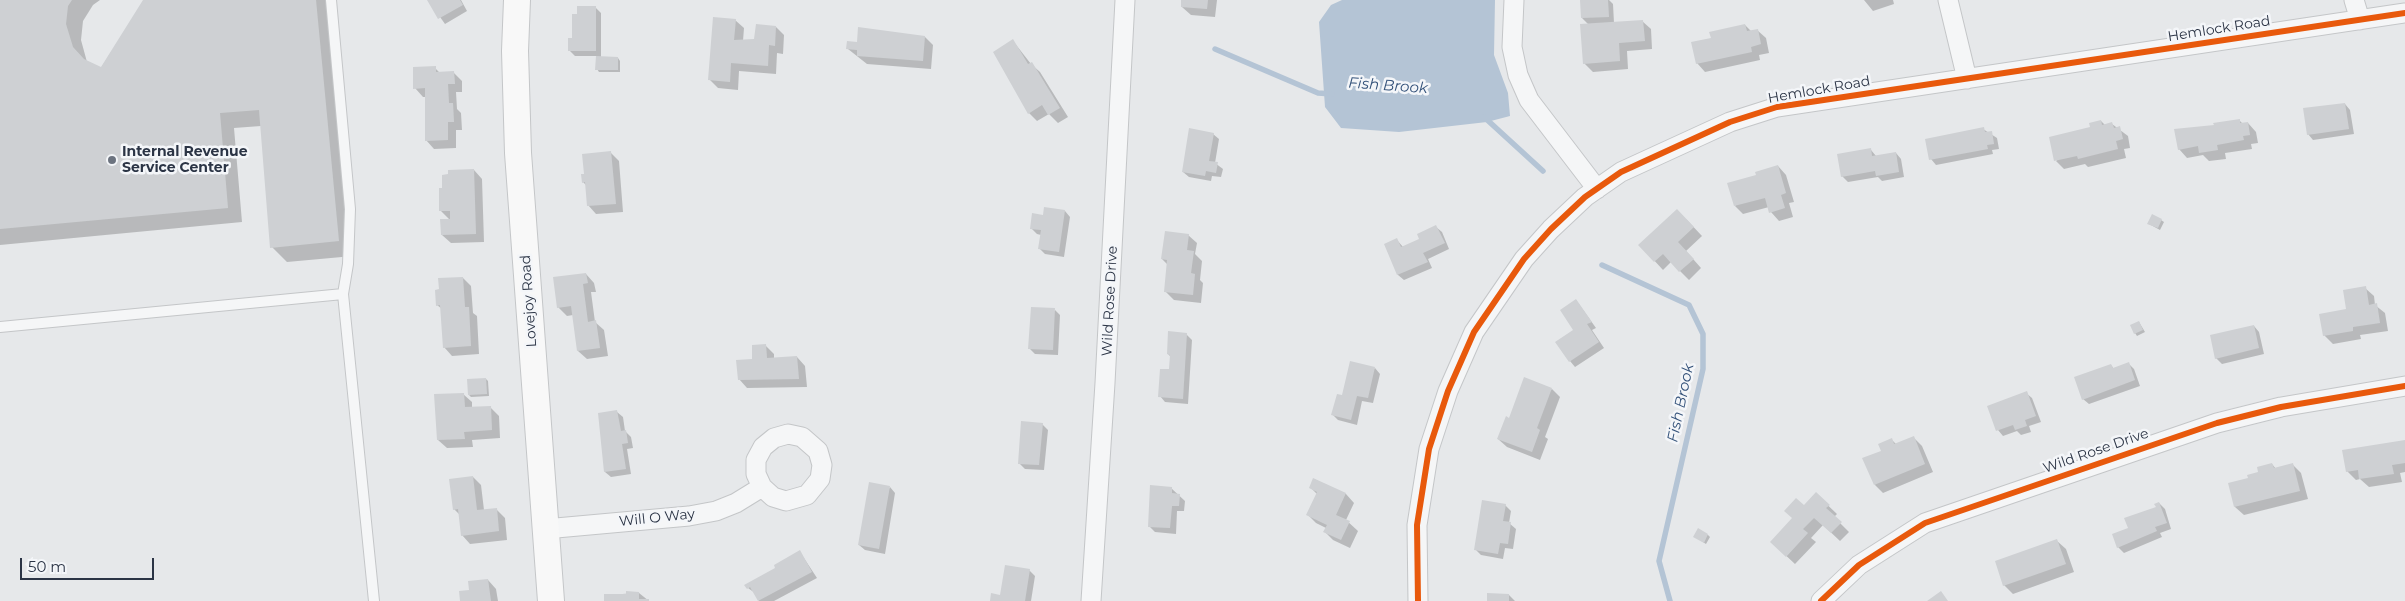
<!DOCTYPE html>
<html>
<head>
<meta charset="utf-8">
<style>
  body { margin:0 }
  #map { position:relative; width:2405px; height:601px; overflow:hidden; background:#e6e8ea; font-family:Montserrat,sans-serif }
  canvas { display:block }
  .scale { position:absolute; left:20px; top:558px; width:134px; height:22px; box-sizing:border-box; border:2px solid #2b3445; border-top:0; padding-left:6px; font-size:15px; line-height:18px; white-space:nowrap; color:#2b3445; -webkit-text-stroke:4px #f4f6f9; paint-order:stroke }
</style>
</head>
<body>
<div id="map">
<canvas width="2405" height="601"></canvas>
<div class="scale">50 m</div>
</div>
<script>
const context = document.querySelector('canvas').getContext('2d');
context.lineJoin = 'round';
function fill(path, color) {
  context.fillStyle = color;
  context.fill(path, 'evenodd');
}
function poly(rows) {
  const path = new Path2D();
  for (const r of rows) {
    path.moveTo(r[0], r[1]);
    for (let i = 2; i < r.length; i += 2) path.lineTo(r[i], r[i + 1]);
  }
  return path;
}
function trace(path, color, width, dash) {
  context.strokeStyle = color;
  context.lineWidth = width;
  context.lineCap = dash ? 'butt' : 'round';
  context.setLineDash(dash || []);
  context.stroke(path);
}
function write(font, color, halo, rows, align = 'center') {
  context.font = font + ' Montserrat,sans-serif';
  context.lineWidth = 5;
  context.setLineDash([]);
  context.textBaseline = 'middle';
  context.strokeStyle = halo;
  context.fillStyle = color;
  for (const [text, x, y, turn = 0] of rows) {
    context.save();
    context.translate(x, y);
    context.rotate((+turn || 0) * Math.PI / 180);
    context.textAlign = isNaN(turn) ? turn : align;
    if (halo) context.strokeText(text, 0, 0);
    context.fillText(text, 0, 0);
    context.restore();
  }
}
const water = poly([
  [1342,0,1495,0,1494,55,1508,93,1510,116,1487,122,1399,132,1341,128,1325,107,1319,22,1331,5]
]);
const shadow = poly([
  [0,0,100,0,93,5,83,21,81,40,87,62,101,68,144,0,330,0,353,256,287,262,272,247,261,126,234,128,242,222,0,245],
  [428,0,461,0,467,11,445,24],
  [1183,0,1217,0,1215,17,1191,15,1182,7],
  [1581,0,1609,0,1613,4,1614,23,1642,21,1651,29,1652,49,1627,51,1628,69,1593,72,1584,63,1589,25,1582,18],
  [1864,0,1893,0,1894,4,1873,11],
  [595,7,601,13,601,58,618,58,620,61,620,72,599,72,597,69,597,56,575,56,569,50,578,15],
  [735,20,744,28,743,41,756,40,776,27,784,35,783,54,777,53,776,74,739,71,738,90,718,88,710,80],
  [1745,25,1751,31,1757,30,1766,38,1769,53,1759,55,1760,60,1705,72,1697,63,1712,39],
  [925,37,933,45,931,69,867,64,848,49,858,43],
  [1013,41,1031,64,1040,72,1068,117,1058,123,1049,114,1037,121,1029,113],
  [435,68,440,73,453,72,462,81,462,92,456,92,457,109,461,113,462,130,456,130,456,148,434,149,426,140,426,97,423,97,415,88],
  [2345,104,2350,110,2354,134,2313,140,2308,134],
  [2239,120,2243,124,2248,123,2256,132,2258,143,2251,144,2252,149,2225,153,2226,159,2209,161,2203,155,2187,158,2179,149,2215,127],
  [2101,121,2105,125,2112,124,2128,136,2130,148,2124,149,2126,158,2088,167,2085,164,2064,169,2056,161],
  [1983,129,1997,138,1999,149,1992,150,1993,154,1936,165,1931,159],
  [1213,134,1219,139,1215,163,1223,169,1221,177,1212,176,1211,181,1189,177,1183,172],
  [1871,150,1876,156,1896,153,1901,159,1904,177,1882,181,1878,177,1848,182,1842,176],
  [611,153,619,161,623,212,596,214,588,205,586,185,583,182,585,175],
  [1778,166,1786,175,1794,202,1789,203,1793,217,1779,221,1771,212,1769,207,1743,214,1735,206,1757,176],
  [474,170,482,179,484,242,451,243,442,235,450,220,441,211,443,189],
  [1065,211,1070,217,1064,257,1045,254,1040,249,1041,235,1037,234,1031,228,1044,216],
  [1686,219,1702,236,1686,251,1701,268,1689,280,1671,262,1663,270,1640,245],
  [2161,220,2164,222,2160,230,2149,224],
  [1436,227,1442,232,1449,249,1428,259,1432,268,1404,280,1398,275,1385,245,1397,240,1403,247,1421,239],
  [1188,235,1197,243,1195,254,1202,261,1200,280,1203,283,1201,303,1174,300,1165,291,1168,265,1162,259],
  [586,274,594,283,596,292,591,292,595,322,604,330,608,356,587,359,578,351,573,315,567,316,558,307],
  [463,278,471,286,473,313,477,316,479,354,452,356,444,347,442,309,437,305],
  [2365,288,2374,296,2375,305,2385,313,2388,331,2360,335,2361,339,2333,344,2324,335],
  [1576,300,1596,328,1592,330,1604,348,1575,367,1570,361,1575,330],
  [1055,310,1060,315,1058,355,1035,354,1030,349],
  [2139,322,2145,332,2137,336,2135,333],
  [2254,326,2259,332,2264,354,2222,364,2216,358],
  [1186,334,1192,340,1188,404,1165,402,1160,396,1170,371,1171,357,1168,354],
  [765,345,774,354,774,359,797,357,805,366,807,387,747,388,739,379],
  [2128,363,2134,369,2140,386,2089,404,2083,399,2111,365,2114,369],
  [1375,368,1380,374,1373,403,1362,401,1357,425,1338,420,1333,415,1343,397],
  [486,379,488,381,489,396,471,397,469,395],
  [1552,389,1560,397,1545,437,1548,439,1540,460,1507,447,1498,439,1510,419],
  [2026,393,2032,398,2041,422,2029,426,2031,432,2021,435,2017,431,2003,436,1998,430,1989,407],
  [463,394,472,402,472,408,490,407,499,416,500,438,472,440,473,447,447,448,438,440],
  [617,412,623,417,625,431,631,437,633,448,627,449,631,474,611,477,605,472,599,414],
  [1042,424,1048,430,1044,470,1025,469,1019,463],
  [1914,438,1922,446,1933,472,1883,493,1875,485,1882,451,1891,439,1897,445],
  [2405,441,2405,472,2400,473,2402,482,2369,487,2360,479,2356,480,2347,471],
  [2272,464,2276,469,2293,465,2301,473,2308,499,2244,515,2235,507,2229,484,2249,479],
  [473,477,481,485,484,510,496,509,505,518,507,540,470,544,462,535,460,515,454,509],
  [1314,479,1346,494,1354,503,1346,520,1358,531,1350,548,1333,540,1325,532,1326,528,1316,523,1308,515,1317,494,1310,487],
  [890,487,895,493,885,554,865,550,859,545],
  [1171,488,1185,501,1184,511,1177,511,1176,534,1155,532,1150,527],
  [1816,494,1837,514,1834,517,1849,532,1840,541,1823,525,1811,538,1816,542,1795,564,1780,550,1804,507],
  [2159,503,2165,509,2171,529,2160,533,2162,537,2124,553,2118,547,2129,529,2157,508],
  [1505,505,1511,511,1509,523,1516,529,1513,549,1505,548,1503,559,1481,555,1476,550],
  [1708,535,1710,537,1706,544,1695,537],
  [2057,541,2066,549,2074,572,2013,594,2004,585],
  [800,552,817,578,774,601,759,601,755,593,748,588],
  [1029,570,1035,576,1031,601,992,601,1001,596],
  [488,580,496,589,498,601,462,601,470,592],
  [639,593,649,601,605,601,605,595],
  [1509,595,1515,601,1488,601]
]);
const stream = poly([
  [1215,49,1318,93,1332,94],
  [1484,117,1543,171],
  [1602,265,1689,305,1703,334,1703,369,1659,561,1670,601]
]);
const building = poly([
  [0,0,72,0,68,6,66,24,73,47,84,59,101,67,143,0,316,0,339,241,270,248,259,110,220,113,228,208,0,229],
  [427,0,460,0,463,5,438,19],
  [1181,0,1208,0,1207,9,1181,7],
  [1580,0,1608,0,1609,17,1581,18],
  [577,6,596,6,596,51,568,51,568,38,572,38,572,14,577,14],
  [713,17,736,19,734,40,754,39,756,24,776,26,775,46,769,45,768,66,731,63,730,82,708,80],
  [1643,20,1645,41,1619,43,1620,61,1583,64,1580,24],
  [1745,24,1747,31,1758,29,1761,44,1751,47,1752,52,1696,64,1691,42,1711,38,1709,32],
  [858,27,925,36,923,61,857,56,857,50,846,49,847,41,857,42],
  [1013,39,1028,64,1032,62,1060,108,1048,115,1042,105,1028,114,993,52],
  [596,56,618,57,618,70,595,70],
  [436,66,436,72,454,71,455,84,448,84,449,103,453,103,454,122,448,122,448,140,425,141,425,88,413,89,413,67],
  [2345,103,2349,129,2307,135,2303,108],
  [2240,119,2240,123,2248,122,2250,135,2243,136,2244,140,2217,145,2218,150,2199,153,2198,146,2178,150,2174,129,2214,125,2213,123],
  [2101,120,2102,125,2112,122,2114,128,2120,126,2123,139,2116,141,2118,149,2078,159,2077,156,2054,161,2049,137,2090,127,2089,123],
  [1984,127,1985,132,1992,131,1994,144,1987,145,1988,149,1929,160,1925,139],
  [1189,128,1214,133,1209,161,1218,162,1216,173,1206,171,1205,176,1182,172],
  [1871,148,1872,156,1896,152,1899,172,1876,176,1875,171,1841,177,1837,154],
  [611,151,616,204,587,206,585,182,582,183,581,174,584,174,582,154],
  [1778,165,1786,193,1781,195,1785,208,1769,213,1765,198,1734,206,1727,183,1756,175,1755,172],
  [474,169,476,234,441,235,440,219,450,219,450,211,439,211,439,188,442,188,442,175,448,174,448,170],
  [1044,207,1065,210,1059,252,1038,249,1041,230,1030,229,1032,213,1043,215],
  [1677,209,1694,227,1678,242,1694,259,1679,272,1663,254,1654,262,1638,245],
  [2152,214,2162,219,2158,228,2147,224],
  [1436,225,1445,243,1423,253,1428,262,1397,275,1384,244,1397,238,1401,247,1419,239,1417,234],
  [1165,231,1189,234,1187,250,1194,251,1191,273,1195,274,1193,295,1164,292,1167,260,1161,259],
  [586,273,588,283,583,284,588,322,596,320,600,348,577,351,571,306,557,308,553,277],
  [463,277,465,307,469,307,471,346,443,348,440,305,436,306,435,290,439,289,438,278],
  [2366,286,2369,305,2377,303,2380,323,2353,327,2353,331,2323,336,2319,314,2346,309,2343,290],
  [1576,299,1592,322,1587,324,1599,342,1569,362,1555,342,1573,330,1560,310],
  [1031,307,1055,308,1053,350,1028,349],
  [2139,321,2143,330,2134,334,2130,325],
  [2254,325,2259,348,2215,359,2210,335],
  [1168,331,1187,333,1183,399,1158,397,1160,369,1169,369,1170,355,1167,354],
  [766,344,767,358,797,356,799,379,738,380,736,360,752,359,752,345],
  [1350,361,1375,367,1368,398,1357,396,1351,420,1331,415,1337,394,1342,395],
  [2129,362,2135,380,2082,400,2074,377,2111,364,2113,368],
  [1524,377,1552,388,1537,428,1540,430,1532,452,1497,439,1506,416,1509,418],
  [486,378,487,394,468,395,467,379],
  [2027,391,2036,416,2025,420,2027,426,2015,430,2013,425,1996,431,1987,406],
  [464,393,465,407,491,406,492,430,464,432,465,439,437,440,434,394],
  [617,410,621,431,626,430,628,443,622,444,626,469,604,472,598,413],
  [1021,421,1043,423,1039,465,1018,464],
  [1914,436,1925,464,1874,485,1862,458,1881,451,1878,444,1892,438,1894,444],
  [2405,440,2405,463,2392,465,2394,474,2359,479,2358,470,2346,472,2342,450],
  [2272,463,2274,468,2293,463,2300,491,2234,507,2228,483,2248,478,2247,475,2258,472,2257,467],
  [473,476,477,510,497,508,499,531,461,536,458,509,453,510,449,479],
  [1313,478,1346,493,1336,515,1350,521,1341,540,1323,532,1327,525,1306,515,1317,492,1309,488],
  [869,482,890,486,879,549,858,545],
  [1150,485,1172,487,1172,493,1180,494,1179,506,1172,506,1170,528,1148,527],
  [1816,492,1830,505,1826,508,1842,522,1831,533,1814,518,1803,529,1808,533,1786,557,1770,542,1792,518,1784,511,1796,498,1804,505],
  [1482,500,1506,504,1503,521,1511,522,1508,544,1500,543,1498,554,1474,550],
  [2159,502,2167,523,2155,527,2157,531,2117,548,2112,534,2128,528,2124,518,2156,507,2154,504],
  [1698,528,1708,534,1704,543,1693,537],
  [2057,539,2066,564,2003,586,1995,561],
  [800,550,812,572,758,601,750,587,747,589,744,585,775,568,774,565],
  [1005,565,1030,569,1025,601,990,601,991,593,1000,595],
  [488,579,491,601,460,601,459,591,469,590,468,581],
  [626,591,639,592,639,599,649,599,649,601,604,601,604,594,626,594],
  [1941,591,1948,601,1927,601],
  [1487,593,1509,594,1509,601,1487,601]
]);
const lane = poly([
  [331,0,350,209,348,264,343,294,374,601],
  [0,327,343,294]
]);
const street = poly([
  [1514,0,1512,47,1518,75,1529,100,1597,189],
  [1948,0,1967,79],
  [2354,0,2360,20],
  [545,529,689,516,716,511,736,503,762,487,756,474,756,460,763,447,774,438,788,434,802,437,818,451,822,465,820,479,807,495,786,501,773,497,762,487],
  [1091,601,1105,383,1125,0],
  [1418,601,1417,525,1429,449,1448,391,1474,332,1524,259,1551,229,1585,197,1621,172,1730,122,1777,107,2405,13],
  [1821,601,1859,565,1925,523,2217,423,2281,407,2405,386]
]);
const secondary = poly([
  [517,0,515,51,518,153,551,601]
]);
const cycleway = poly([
  [1418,601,1417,525,1429,449,1448,391,1474,332,1524,259,1551,229,1585,197,1621,172,1730,122,1777,107,2405,13],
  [1821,601,1859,565,1925,523,2217,423,2281,407,2405,386]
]);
const markers = [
  [112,160,5,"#6c737f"]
];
const streetNames = [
  ["Hemlock Road",2219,29,-9],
  ["Hemlock Road",1819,90,-10],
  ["Lovejoy Road",529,301,-94],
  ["Wild Rose Drive",1110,301,-87],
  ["Wild Rose Drive",2096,451,-19],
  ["Will O Way",657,518,-6]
];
const poiNames = [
  ["Internal Revenue",122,152],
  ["Service Center",122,168]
];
const waterNames = [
  ["Fish Brook",1388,86,4],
  ["Fish Brook",1681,403,-78]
];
fill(water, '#b4c4d5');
fill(shadow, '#0003');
trace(stream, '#b4c4d5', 5.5);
fill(building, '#ced0d3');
trace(lane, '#c4c6c8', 12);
trace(street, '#c4c6c8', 21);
trace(secondary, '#c4c6c8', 28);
trace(lane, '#f5f6f7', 10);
trace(street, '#f5f6f7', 19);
trace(secondary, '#f8f8f8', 26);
trace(cycleway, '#e8590c', 6);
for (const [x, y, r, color] of markers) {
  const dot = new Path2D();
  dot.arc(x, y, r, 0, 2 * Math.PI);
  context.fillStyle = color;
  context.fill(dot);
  trace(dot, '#f4f6f9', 2);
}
write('14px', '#2b3445', '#f4f6f9', streetNames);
write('bold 14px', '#2b3445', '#f4f6f9', poiNames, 'left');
write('italic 15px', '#34527a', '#f4f6f9', waterNames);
</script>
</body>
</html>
